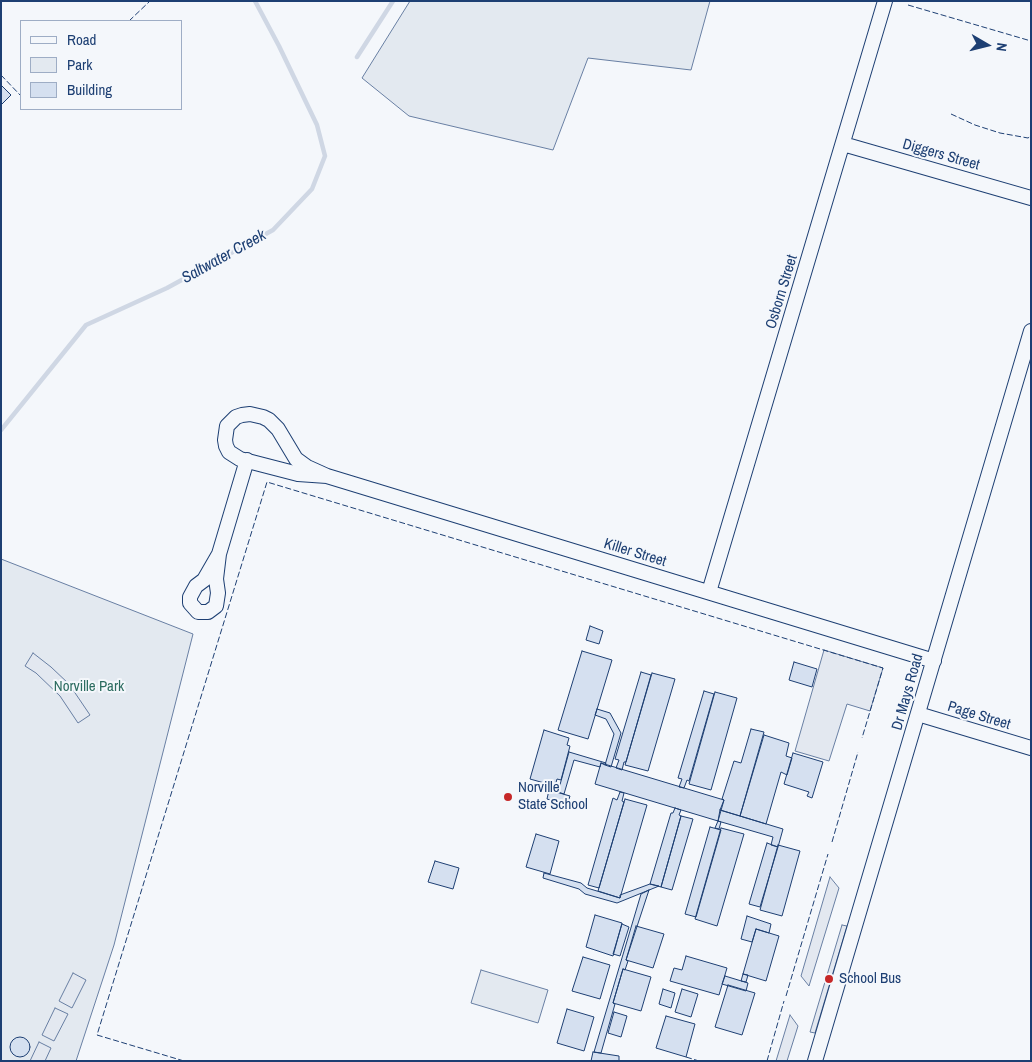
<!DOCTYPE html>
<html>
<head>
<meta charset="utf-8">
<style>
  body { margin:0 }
  #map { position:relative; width:1032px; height:1062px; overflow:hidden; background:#f4f7fb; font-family:"Archivo Narrow",sans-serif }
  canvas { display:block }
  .frame { position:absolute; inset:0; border:2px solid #1d3f73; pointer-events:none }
  .legend { position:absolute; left:20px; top:20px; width:162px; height:90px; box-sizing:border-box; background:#f4f7fb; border:1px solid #9eadc5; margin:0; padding:6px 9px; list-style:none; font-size:15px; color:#1d3f73 }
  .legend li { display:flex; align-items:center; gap:10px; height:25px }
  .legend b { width:25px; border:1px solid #9eadc5 }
  .north { position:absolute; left:962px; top:20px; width:50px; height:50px; -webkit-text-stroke:4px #f4f7fb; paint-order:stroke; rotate:98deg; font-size:14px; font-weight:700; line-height:20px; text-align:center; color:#1d3f73 }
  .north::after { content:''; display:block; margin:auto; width:18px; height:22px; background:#1d3f73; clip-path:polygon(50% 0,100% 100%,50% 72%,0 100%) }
</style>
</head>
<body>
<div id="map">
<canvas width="1032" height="1062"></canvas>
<div class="frame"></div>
<ul class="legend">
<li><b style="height:6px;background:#f4f7fb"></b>Road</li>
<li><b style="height:14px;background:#e3e9f0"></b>Park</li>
<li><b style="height:14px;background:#d5e0f0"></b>Building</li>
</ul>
<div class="north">N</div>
</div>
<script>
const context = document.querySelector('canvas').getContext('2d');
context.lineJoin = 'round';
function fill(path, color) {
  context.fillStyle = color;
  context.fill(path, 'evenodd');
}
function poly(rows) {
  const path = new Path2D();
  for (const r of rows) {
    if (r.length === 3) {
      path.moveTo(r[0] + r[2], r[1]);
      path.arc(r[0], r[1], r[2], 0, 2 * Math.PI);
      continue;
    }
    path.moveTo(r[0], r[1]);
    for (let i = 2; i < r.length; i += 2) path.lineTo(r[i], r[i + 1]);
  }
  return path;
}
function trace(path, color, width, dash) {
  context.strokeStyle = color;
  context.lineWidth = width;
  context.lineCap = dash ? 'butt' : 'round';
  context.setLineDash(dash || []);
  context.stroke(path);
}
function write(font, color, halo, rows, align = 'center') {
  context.font = font + ' "Archivo Narrow",sans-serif';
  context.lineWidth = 4;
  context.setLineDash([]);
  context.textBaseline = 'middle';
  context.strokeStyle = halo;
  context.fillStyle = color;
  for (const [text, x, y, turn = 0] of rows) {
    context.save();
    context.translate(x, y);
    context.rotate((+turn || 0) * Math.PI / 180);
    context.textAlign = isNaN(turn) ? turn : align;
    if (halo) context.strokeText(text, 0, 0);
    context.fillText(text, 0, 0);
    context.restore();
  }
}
const green = poly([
  [410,1,710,1,691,70,588,58,553,150,409,116,362,78,410,1],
  [1,559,193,634,114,945,76,1061,1,1061,1,559],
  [481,970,548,990,538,1023,471,1003,481,970]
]);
const parking = poly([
  [824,650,883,668,870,711,847,704,829,761,795,751,824,650],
  [33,653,51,667,69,684,90,715,78,723,60,696,36,673,25,666,33,653],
  [830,877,839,888,809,986,801,976,830,877],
  [842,925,847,926,815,1033,810,1032,842,925],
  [73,973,86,980,72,1008,59,1001,73,973],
  [55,1008,68,1014,54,1041,42,1035,55,1008],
  [790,1015,798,1026,787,1061,776,1061,790,1015],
  [39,1042,51,1048,45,1061,30,1061,39,1042]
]);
const stream = poly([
  [357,57,393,1],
  [1,430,86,325,167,288,273,230,312,189,325,156,317,125,279,46,255,1]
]);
const building = poly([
  [1,85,11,95,1,105,1,85],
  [590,626,603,631,599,644,586,640,590,626],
  [582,651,612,660,588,739,558,730,582,651],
  [794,662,817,669,812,687,789,680,794,662],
  [641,672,651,675,626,762,624,762,622,770,616,768,619,760,615,759,641,672],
  [652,673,675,679,648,771,625,765,652,673],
  [704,691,714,694,689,781,687,780,684,788,679,787,682,779,678,778,704,691],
  [715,692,737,698,711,790,689,784,715,692],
  [597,709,610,713,621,733,611,767,605,765,614,734,606,719,595,715,597,709],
  [751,729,764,732,740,816,720,810,724,800,722,799,734,761,741,763,751,729],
  [544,730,569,738,567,745,570,746,561,780,557,779,555,786,530,779,544,730],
  [764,735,789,743,786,756,792,758,787,775,781,772,766,824,740,816,764,735],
  [569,752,606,763,605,765,601,763,600,767,574,760,564,794,558,792,569,752],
  [793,753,823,762,812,798,807,796,809,792,784,784,793,753],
  [601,763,724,800,718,821,595,784,601,763],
  [549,790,570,796,567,805,547,799,549,790],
  [620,792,624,793,622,801,624,802,599,888,588,885,613,798,617,800,620,792],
  [625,799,647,805,620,898,598,891,625,799],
  [675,808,681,810,679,815,681,816,661,887,650,884,671,813,673,813,675,808],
  [720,810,783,829,778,847,771,845,773,837,718,821,720,810],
  [681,816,693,819,672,890,661,887,681,816],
  [718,821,721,822,719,829,715,828,718,821],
  [710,827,721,830,696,917,685,914,710,827],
  [721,828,744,834,717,926,695,919,721,828],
  [536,834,559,841,550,874,526,867,536,834],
  [767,843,778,847,760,907,749,904,767,843],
  [778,845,800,851,782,916,760,910,778,845],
  [435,861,459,868,453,889,428,882,435,861],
  [544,873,581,883,587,888,620,898,620,895,650,884,659,886,617,903,585,894,579,889,543,878,544,873],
  [649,890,626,960,628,961,625,970,623,969,613,1003,615,1004,601,1053,594,1052,641,894,649,890],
  [595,915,622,923,613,956,586,947,595,915],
  [747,916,771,924,769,933,756,929,752,942,741,939,747,916],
  [622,924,629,927,620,956,613,954,622,924],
  [636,926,664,934,653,968,626,960,636,926],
  [756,929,779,936,766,981,743,974,756,929],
  [686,956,727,968,719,995,670,981,674,968,682,970,686,956],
  [583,957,610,965,600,999,572,991,583,957],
  [623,969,651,977,641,1011,613,1003,623,969],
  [743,974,748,975,746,982,741,981,743,974],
  [725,976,748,983,746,991,722,984,725,976],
  [728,985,755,993,742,1035,715,1027,728,985],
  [663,989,675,993,671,1008,659,1004,663,989],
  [682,989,698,994,691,1017,675,1012,682,989],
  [567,1009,594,1017,584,1051,557,1043,567,1009],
  [614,1012,627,1016,621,1037,608,1033,614,1012],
  [666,1016,695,1024,686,1057,656,1048,666,1016],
  [20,1047,10],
  [593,1052,619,1056,619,1061,591,1061,593,1052]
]);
const minor = poly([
  [843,144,1031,198],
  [327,476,298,474,240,459,229,452,226,446,225,440,227,426,236,417,242,415,250,414,263,417,269,420,278,429,296,459,307,467,327,476,934,661],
  [219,554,204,580,196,586,190,597,190,603,198,612,208,612,216,606,218,593,216,579,219,554,247,460],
  [709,592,885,1],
  [918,714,1031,748],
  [815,1061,1031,331]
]);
const fence = poly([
  [908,5,1031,41],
  [129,21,150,1],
  [1,75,21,96],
  [33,109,34,109],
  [951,114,975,125,1000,133,1028,138,1031,136],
  [832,842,858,752],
  [786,996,828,854],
  [686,1057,699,1061],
  [184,1061,97,1035,267,482,883,668,862,738],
  [767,1061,784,1001]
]);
const markers = [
  [508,797,5,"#c62828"],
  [829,979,5,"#c62828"]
];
const streetNames = [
  ["Diggers Street",941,155,16],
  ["Osborn Street",782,292,-73],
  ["Killer Street",635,553,17],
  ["Dr Mays Road",908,692,-74],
  ["Page Street",979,716,17]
];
const parkNames = [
  ["Norville Park",89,687]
];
const poiNames = [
  ["Norville",518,788],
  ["State School",518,805],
  ["School Bus",839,979]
];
const waterNames = [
  ["Saltwater Creek",224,257,-29]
];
fill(green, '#e3e9f0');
trace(green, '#687fa3', 1);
fill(parking, '#e3e8f0');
trace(parking, '#687fa3', 1);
trace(stream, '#cfd7e4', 4.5);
fill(building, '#d5e0f0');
trace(building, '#1d3f73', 1);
trace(minor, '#1d3f73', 16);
trace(minor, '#f4f7fb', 14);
trace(fence, '#1d3f73', 1, [6, 2.5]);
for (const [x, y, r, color] of markers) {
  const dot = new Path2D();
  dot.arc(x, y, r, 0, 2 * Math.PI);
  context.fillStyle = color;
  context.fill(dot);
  trace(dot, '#f4f7fb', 2);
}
write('15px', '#1d3f73', '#f4f7fb', streetNames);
write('15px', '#2c6c60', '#f4f7fb', parkNames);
write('15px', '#1d3f73', '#f4f7fb', poiNames, 'left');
write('italic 16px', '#1d3f73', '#f4f7fb', waterNames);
</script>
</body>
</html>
